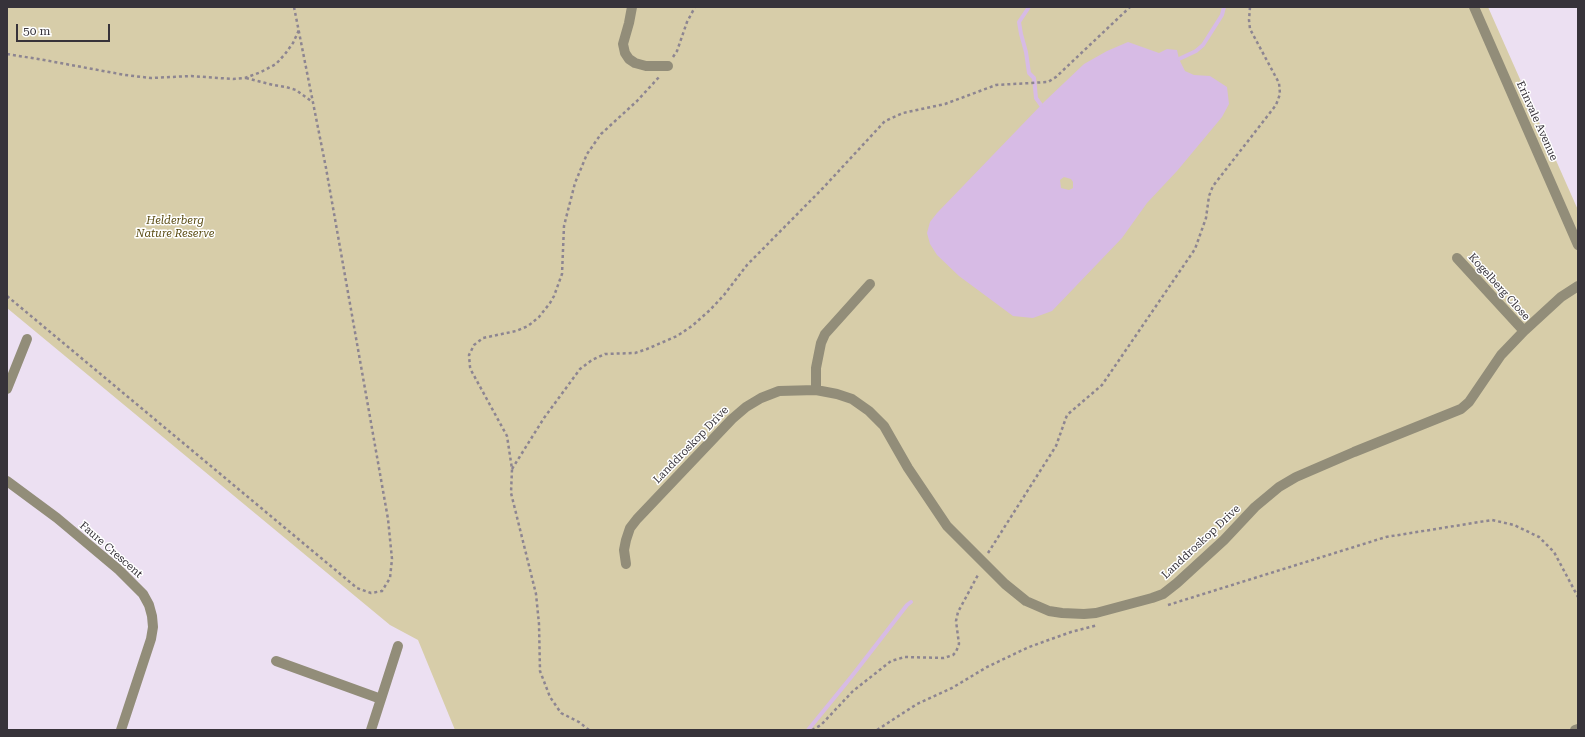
<!DOCTYPE html>
<html>
<head>
<meta charset="utf-8">
<style>
  body { margin:0 }
  #map { position:relative; width:1585px; height:737px; overflow:hidden; background:#ece0f2; font-family:"Roboto Serif",serif }
  canvas { display:block }
  .frame { position:absolute; inset:0; border:8px solid #37333a; pointer-events:none }
  .scale { position:absolute; left:16px; top:24px; width:94px; height:18px; box-sizing:border-box; border:2px solid #37333a; border-top:0; padding-left:5px; font-size:12px; line-height:14px; white-space:nowrap; color:#37333a; -webkit-text-stroke:3px #fff; paint-order:stroke }
</style>
</head>
<body>
<div id="map">
<canvas width="1585" height="737"></canvas>
<div class="frame"></div>
<div class="scale">50 m</div>
</div>
<script>
const context = document.querySelector('canvas').getContext('2d');
context.lineJoin = 'round';
function fill(path, color) {
  context.fillStyle = color;
  context.fill(path, 'evenodd');
}
function poly(rows) {
  const path = new Path2D();
  for (const r of rows) {
    path.moveTo(r[0], r[1]);
    for (let i = 2; i < r.length; i += 2) path.lineTo(r[i], r[i + 1]);
  }
  return path;
}
function trace(path, color, width, dash) {
  context.strokeStyle = color;
  context.lineWidth = width;
  context.lineCap = dash ? 'butt' : 'round';
  context.setLineDash(dash || []);
  context.stroke(path);
}
function write(font, color, halo, rows, align = 'center') {
  context.font = font + ' "Roboto Serif",serif';
  context.lineWidth = 3;
  context.setLineDash([]);
  context.textBaseline = 'middle';
  context.strokeStyle = halo;
  context.fillStyle = color;
  for (const [text, x, y, turn = 0] of rows) {
    context.save();
    context.translate(x, y);
    context.rotate((+turn || 0) * Math.PI / 180);
    context.textAlign = isNaN(turn) ? turn : align;
    if (halo) context.strokeText(text, 0, 0);
    context.fillText(text, 0, 0);
    context.restore();
  }
}
const green = poly([
  [7,7,1488,7,1578,210,1578,730,455,730,418,640,390,625,7,308]
]);
const water = poly([
  [1128,42,1159,53,1167,49,1177,50,1179,59,1185,71,1194,75,1210,76,1227,87,1229,104,1222,117,1177,171,1147,203,1122,238,1052,311,1033,318,1013,316,959,276,937,255,930,244,927,233,930,222,937,213,1045,101,1084,64,1107,51],
  [1064,177,1071,179,1073,182,1073,188,1069,190,1061,188,1060,180]
]);
const stream = poly([
  [1029,7,1019,22,1021,34,1026,52,1029,73,1034,78,1036,98,1041,105],
  [1179,59,1196,51,1203,45,1222,15,1224,7],
  [808,730,852,676,907,605,911,602]
]);
const path = poly([
  [7,54,44,60,125,75,151,78,191,76,233,79,245,78,261,72,276,64,285,54,293,43,299,30],
  [673,57,677,51,687,22,695,7],
  [246,78,273,85,286,87,296,90,311,101],
  [7,296,357,588,371,593,382,591,390,578,392,559,388,519,326,168,294,7],
  [512,469,544,418,580,369,592,360,605,354,635,353,647,349,677,336,692,326,710,310,724,295,747,265,823,188,885,121,903,113,945,104,996,85,1048,82,1056,77,1130,7],
  [988,553,1056,446,1067,415,1102,385,1195,249,1206,218,1209,196,1213,186,1276,105,1280,94,1279,83,1250,29,1249,20,1250,7],
  [1168,605,1386,537,1492,520,1514,525,1539,537,1554,552,1578,597],
  [589,730,579,722,561,713,550,697,540,671,539,624,536,594,511,493,512,469,507,436,472,372,470,367,469,355,474,345,483,338,516,331,528,326,539,317,550,303,554,296,562,274,564,226,566,218,575,183,587,154,601,134,637,101,660,76],
  [812,730,821,725,853,691,891,661,905,657,944,658,953,655,956,652,959,644,956,621,958,612,979,573],
  [877,730,917,704,952,688,987,667,1029,647,1071,632,1098,625]
]);
const minor = poly([
  [632,7,629,23,623,44,625,53,629,59,635,63,646,66,668,66],
  [1474,7,1578,245],
  [1457,258,1524,331],
  [7,389,27,339],
  [816,390,816,368,821,343,825,334,870,284],
  [7,481,57,518,119,570,143,594,149,605,152,616,153,627,151,639,121,730],
  [626,564,624,550,626,540,630,528,637,519,732,419,746,407,761,398,779,391,816,390,837,394,852,399,869,411,884,426,908,468,947,526,1005,584,1026,601,1049,611,1062,613,1084,614,1096,613,1152,598,1163,594,1177,583,1224,540,1255,507,1279,487,1296,477,1354,452,1461,409,1469,402,1501,355,1524,331,1561,297,1578,286],
  [276,661,381,699],
  [371,730,398,646],
  [1575,730,1578,729]
]);
const streetNames = [
  ["Erinvale Avenue",1537,121,66],
  ["Kogelberg Close",1499,287,48],
  ["Landdroskop Drive",691,445,-46],
  ["Landdroskop Drive",1201,542,-43],
  ["Faure Crescent",111,550,41]
];
const parkNames = [
  ["Helderberg",175,221],
  ["Nature Reserve",175,234]
];
fill(green, '#d7cda9');
fill(water, '#d7bbe5');
trace(stream, '#d7bbe5', 4);
trace(path, '#8d8591', 2.5, [3, 3]);
trace(minor, '#928d79', 10);
write('11px', '#37333a', '#fff', streetNames);
write('italic 11px', '#5a4c13', '#fff', parkNames);
</script>
</body>
</html>
